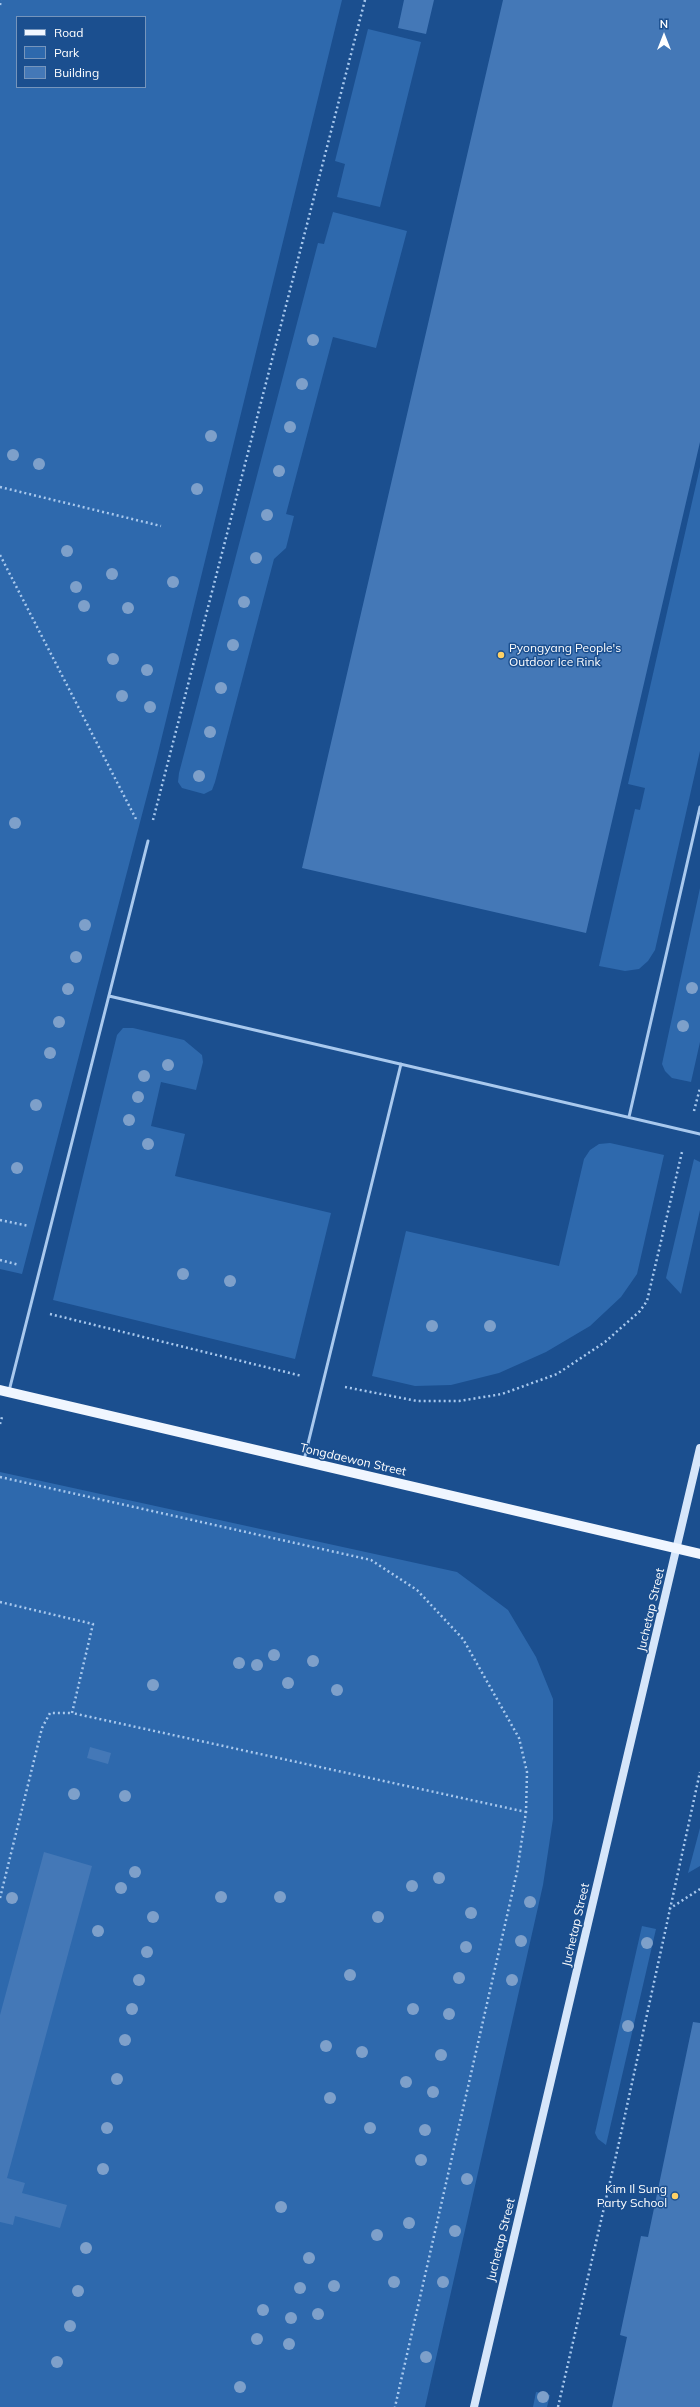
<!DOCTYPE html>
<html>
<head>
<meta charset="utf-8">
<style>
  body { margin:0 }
  #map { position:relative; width:700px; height:2407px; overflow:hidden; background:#1b4f8f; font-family:Mulish,sans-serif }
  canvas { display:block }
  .legend { position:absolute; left:16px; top:16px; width:130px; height:72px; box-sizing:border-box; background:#1b4f8f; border:1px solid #7695bc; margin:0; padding:5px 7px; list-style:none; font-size:12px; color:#fff }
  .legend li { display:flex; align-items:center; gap:8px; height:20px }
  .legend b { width:20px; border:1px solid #7695bc }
  .north { position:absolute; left:644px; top:16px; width:40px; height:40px; -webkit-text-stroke:3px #1b4f8f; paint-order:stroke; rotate:0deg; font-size:11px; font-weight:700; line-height:16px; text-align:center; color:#fff }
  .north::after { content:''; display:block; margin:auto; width:14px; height:18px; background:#fff; clip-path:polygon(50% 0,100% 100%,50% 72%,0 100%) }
</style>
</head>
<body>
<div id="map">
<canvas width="700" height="2407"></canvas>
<ul class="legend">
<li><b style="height:5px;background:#f0f6ff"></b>Road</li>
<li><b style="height:11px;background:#2e69ad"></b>Park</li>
<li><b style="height:11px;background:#4478b7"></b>Building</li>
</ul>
<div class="north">N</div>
</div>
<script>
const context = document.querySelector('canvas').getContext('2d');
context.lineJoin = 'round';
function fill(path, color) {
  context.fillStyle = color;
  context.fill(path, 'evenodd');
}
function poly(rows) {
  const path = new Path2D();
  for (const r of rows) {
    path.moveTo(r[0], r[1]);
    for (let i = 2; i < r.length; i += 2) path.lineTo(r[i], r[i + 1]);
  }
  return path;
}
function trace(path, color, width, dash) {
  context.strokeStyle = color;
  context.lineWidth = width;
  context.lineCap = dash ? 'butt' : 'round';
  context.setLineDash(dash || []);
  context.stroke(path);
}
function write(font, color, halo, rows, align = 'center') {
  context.font = font + ' Mulish,sans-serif';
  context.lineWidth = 3;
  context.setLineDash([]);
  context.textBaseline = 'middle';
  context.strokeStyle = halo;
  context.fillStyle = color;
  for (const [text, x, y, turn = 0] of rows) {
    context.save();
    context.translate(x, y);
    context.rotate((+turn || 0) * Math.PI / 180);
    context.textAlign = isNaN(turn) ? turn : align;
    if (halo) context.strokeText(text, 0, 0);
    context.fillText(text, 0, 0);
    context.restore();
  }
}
const green = poly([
  [0,0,342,0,156,761,22,1274,0,1269],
  [17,17,145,17,145,87,17,87],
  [368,29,421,42,380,207,337,197,345,164,335,161],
  [333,212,407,231,376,348,333,337,286,514,294,516,286,548,274,559,215,782,212,790,204,794,182,788,178,782,179,773,318,243,324,244],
  [700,467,700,751,655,950,648,961,639,969,625,971,599,966,635,809,640,810,645,788,628,784],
  [700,888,700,1042,691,1082,672,1078,665,1071,662,1064],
  [123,1028,133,1028,184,1040,202,1055,203,1062,196,1090,161,1082,151,1126,185,1134,175,1176,331,1213,295,1359,53,1300,117,1035],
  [610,1143,664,1155,637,1274,621,1297,590,1326,546,1352,499,1373,451,1385,415,1386,372,1376,406,1231,559,1266,584,1159,590,1150,599,1144],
  [694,1159,700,1162,700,1210,681,1294,666,1278],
  [0,1472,457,1572,508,1610,536,1657,553,1699,553,1819,543,1885,425,2407,0,2407],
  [700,1828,700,1866,688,1873],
  [642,1926,656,1929,606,2145,598,2139,595,2133],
  [536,2392,550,2395,547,2407,533,2407]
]);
const building = poly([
  [404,0,434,0,426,34,398,28],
  [503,0,700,0,700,442,586,933,302,868],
  [90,1747,111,1753,108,1764,87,1758],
  [44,1852,92,1866,7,2178,25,2183,22,2193,67,2205,60,2228,15,2216,13,2225,0,2222,0,2015],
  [693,2022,700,2023,700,2407,612,2407,627,2337,620,2335,641,2236,648,2237]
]);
const path = poly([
  [0,5,1,0],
  [0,487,161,526],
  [0,555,137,821],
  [153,820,365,0],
  [694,1111,700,1088],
  [0,1220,29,1226],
  [0,1260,19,1265],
  [50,1314,302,1376],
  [345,1387,417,1401,459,1401,502,1394,557,1374,605,1342,640,1311,647,1301,682,1152],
  [0,1424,2,1417],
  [0,1477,371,1560,417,1590,463,1639,519,1738,527,1772,526,1812,517,1872,395,2407],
  [0,1602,93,1624,72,1713,526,1812],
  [0,1898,42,1728,50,1713,72,1713],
  [669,1909,700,1889],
  [558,2407,618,2147,700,1772]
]);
const lane = poly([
  [109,996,700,1134],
  [629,1117,700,807],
  [9,1391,148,841],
  [304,1460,401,1064]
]);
const secondary = poly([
  [474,2407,700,1448]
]);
const primary = poly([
  [0,1390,700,1554]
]);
const trees = [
  [313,340],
  [302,384],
  [290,427],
  [211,436],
  [13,455],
  [39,464],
  [279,471],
  [197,489],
  [267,515],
  [67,551],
  [256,558],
  [112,574],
  [173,582],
  [76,587],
  [244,602],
  [84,606],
  [128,608],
  [233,645],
  [113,659],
  [147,670],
  [221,688],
  [122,696],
  [150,707],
  [210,732],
  [199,776],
  [15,823],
  [85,925],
  [76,957],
  [692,988],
  [68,989],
  [59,1022],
  [683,1026],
  [50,1053],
  [168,1065],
  [144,1076],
  [138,1097],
  [36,1105],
  [129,1120],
  [148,1144],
  [17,1168],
  [183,1274],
  [230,1281],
  [432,1326],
  [490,1326],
  [274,1655],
  [313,1661],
  [239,1663],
  [257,1665],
  [288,1683],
  [153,1685],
  [337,1690],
  [74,1794],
  [125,1796],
  [135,1872],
  [439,1878],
  [412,1886],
  [121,1888],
  [221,1897],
  [280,1897],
  [12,1898],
  [530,1902],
  [471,1913],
  [153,1917],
  [378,1917],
  [98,1931],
  [521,1941],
  [647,1943],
  [466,1947],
  [147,1952],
  [350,1975],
  [459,1978],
  [139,1980],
  [512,1980],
  [132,2009],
  [413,2009],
  [449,2014],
  [628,2026],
  [125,2040],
  [326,2046],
  [362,2052],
  [441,2055],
  [117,2079],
  [406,2082],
  [433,2092],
  [330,2098],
  [107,2128],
  [370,2128],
  [425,2130],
  [421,2160],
  [103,2169],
  [467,2179],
  [281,2207],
  [409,2223],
  [455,2231],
  [377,2235],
  [86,2248],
  [309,2258],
  [394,2282],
  [443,2282],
  [334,2286],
  [300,2288],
  [78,2291],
  [263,2310],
  [318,2314],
  [291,2318],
  [70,2326],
  [257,2339],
  [289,2344],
  [426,2357],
  [57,2362],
  [240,2387],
  [543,2397]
];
const markers = [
  [501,655,4,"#ffd166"],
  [675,2196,4,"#ffd166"]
];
const poiNames = [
  ["Pyongyang People's",509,648],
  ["Outdoor Ice Rink",509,662],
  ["Kim Il Sung",667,2189,"right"],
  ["Party School",667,2203,"right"]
];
const streetNames = [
  ["Tongdaewon Street",353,1460,13],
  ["Juchetap Street",651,1610,-77],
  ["Juchetap Street",576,1925,-77],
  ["Juchetap Street",501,2240,-76]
];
fill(green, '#2e69ad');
fill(building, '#4478b7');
trace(path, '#a9c9ee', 2.5, [2, 3]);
trace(lane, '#a9c9ee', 3);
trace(secondary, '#d6e6fa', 8);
trace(primary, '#f0f6ff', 10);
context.fillStyle = '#7ea0ca';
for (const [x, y] of trees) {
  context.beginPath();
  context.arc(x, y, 6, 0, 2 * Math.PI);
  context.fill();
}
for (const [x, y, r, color] of markers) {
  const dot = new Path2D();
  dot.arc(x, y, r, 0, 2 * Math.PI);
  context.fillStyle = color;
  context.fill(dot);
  trace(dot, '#1b4f8f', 1.5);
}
write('12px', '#fff', '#1b4f8f', poiNames, 'left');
write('12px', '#fff', '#1b4f8f', streetNames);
</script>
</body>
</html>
